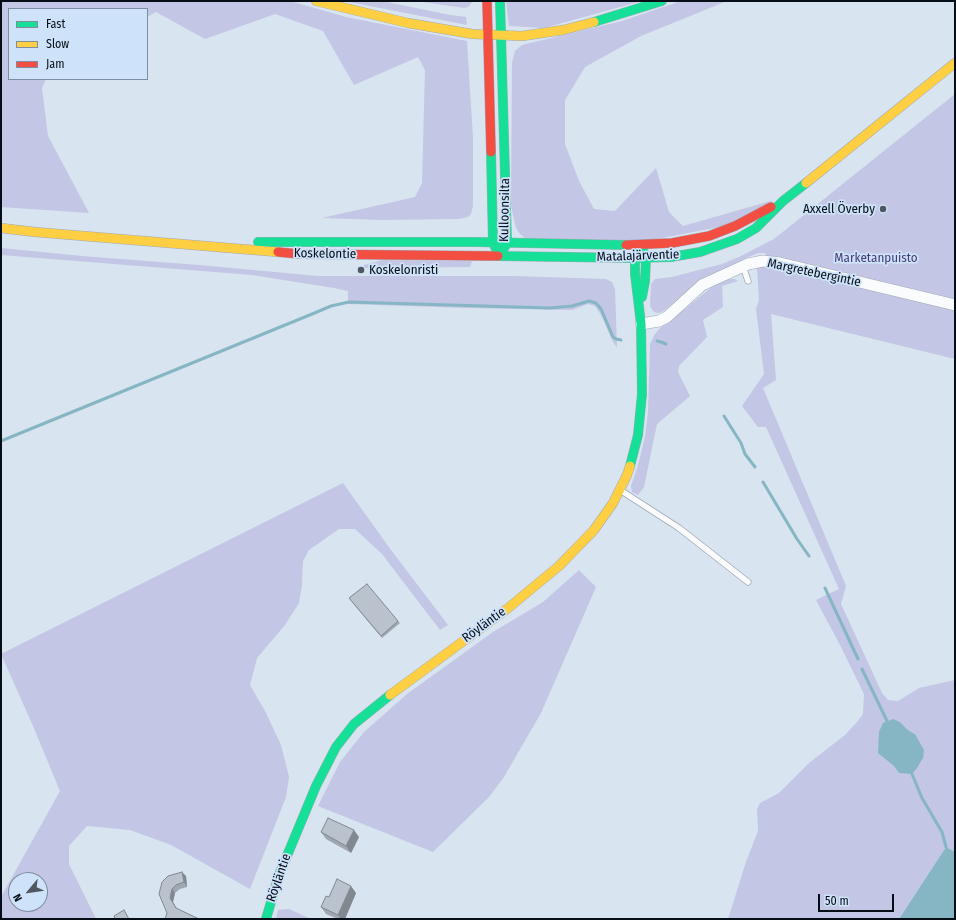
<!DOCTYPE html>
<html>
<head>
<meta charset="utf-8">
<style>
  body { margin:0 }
  #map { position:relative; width:956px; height:920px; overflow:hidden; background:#d8e4f0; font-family:"Fira Sans Condensed",sans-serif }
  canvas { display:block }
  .frame { position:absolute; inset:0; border:2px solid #050d16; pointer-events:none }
  .legend { position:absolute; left:8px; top:8px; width:140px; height:72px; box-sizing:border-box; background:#cee3fa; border:1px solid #7e8d9f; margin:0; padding:5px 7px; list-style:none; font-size:12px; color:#050d16 }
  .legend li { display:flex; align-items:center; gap:8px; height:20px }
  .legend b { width:20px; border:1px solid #7e8d9f }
  .north { position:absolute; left:8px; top:872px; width:40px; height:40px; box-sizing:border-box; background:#cee3fa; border:1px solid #7e8d9f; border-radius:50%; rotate:241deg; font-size:11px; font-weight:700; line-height:16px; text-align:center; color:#050d16 }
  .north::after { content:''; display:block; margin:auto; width:14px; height:18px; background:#4f5862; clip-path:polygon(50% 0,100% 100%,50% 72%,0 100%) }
  .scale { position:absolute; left:818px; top:894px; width:76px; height:18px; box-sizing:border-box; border:2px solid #050d16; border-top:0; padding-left:5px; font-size:12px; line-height:14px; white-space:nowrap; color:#050d16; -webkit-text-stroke:3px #cee3fa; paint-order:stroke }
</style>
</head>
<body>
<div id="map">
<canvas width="956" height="920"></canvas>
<div class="frame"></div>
<ul class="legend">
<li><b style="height:5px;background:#16e098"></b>Fast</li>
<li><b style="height:5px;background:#ffcf43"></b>Slow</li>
<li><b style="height:5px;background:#f24e42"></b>Jam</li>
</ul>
<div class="north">N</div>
<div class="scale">50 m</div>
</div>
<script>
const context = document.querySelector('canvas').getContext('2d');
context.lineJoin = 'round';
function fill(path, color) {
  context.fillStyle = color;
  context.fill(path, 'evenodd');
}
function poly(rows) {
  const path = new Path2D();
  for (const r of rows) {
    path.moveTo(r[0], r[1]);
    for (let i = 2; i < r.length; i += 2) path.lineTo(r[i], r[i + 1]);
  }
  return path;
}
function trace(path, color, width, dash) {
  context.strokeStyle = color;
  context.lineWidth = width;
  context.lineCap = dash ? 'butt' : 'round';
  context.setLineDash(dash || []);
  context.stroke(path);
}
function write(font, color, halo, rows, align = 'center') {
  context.font = font + ' "Fira Sans Condensed",sans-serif';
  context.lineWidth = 3.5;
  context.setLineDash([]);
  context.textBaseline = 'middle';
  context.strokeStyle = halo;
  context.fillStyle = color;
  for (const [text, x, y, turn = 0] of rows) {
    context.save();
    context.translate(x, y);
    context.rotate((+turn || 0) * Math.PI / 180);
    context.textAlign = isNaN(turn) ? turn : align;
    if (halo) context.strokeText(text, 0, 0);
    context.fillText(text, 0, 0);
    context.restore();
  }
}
const green = poly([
  [1,1,290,1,346,17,467,41,473,138,473,206,471,214,468,217,458,219,381,220,322,218,415,197,422,183,425,70,418,57,354,85,323,31,275,14,205,39,156,12,147,17,147,9,9,9,9,79,46,79,42,88,48,136,89,213,1,207],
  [344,1,382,1,450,15,466,17,467,25],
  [417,1,473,1,468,7,464,8],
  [506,1,642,1,544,28,509,26],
  [681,1,727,1,641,36,585,67,565,100,565,144,579,181,594,209,615,211,656,168,669,212,683,226,774,200,725,226,646,241,526,239,520,234,516,228,511,206,512,63,515,51,522,45,622,21],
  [955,94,955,359,771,314,776,380,763,388,846,586,841,604,882,693,888,700,898,701,919,688,955,680,955,852,946,847,899,919,728,919,746,862,758,831,757,809,760,803,779,793,809,763,845,735,857,722,863,714,864,694,840,645,816,600,839,589,766,427,758,427,742,406,764,374,756,309,759,300,757,268,761,267,766,253,758,253,746,258,698,283,662,312,657,313,653,311,650,306,651,284,655,279,672,277,722,264,741,256,774,239],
  [900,722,908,730,915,734,899,773,893,765],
  [1,248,82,256,199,265,318,276,515,276,606,279,612,282,615,289,617,348,612,340,601,315,595,306,588,304,572,310,466,308,348,304,348,291,334,288,252,275,1,255],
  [382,260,472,261,470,267,364,268,364,265],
  [729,279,735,279,738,281,722,286,723,307,703,320,707,337,679,366,678,372,690,396,657,424,644,487,638,495,632,492,631,486,638,465,645,437,648,412,650,344,655,334,661,327,675,317,713,286],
  [343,483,391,550,448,625,440,630,382,554,355,529,339,529,309,550,303,561,302,585,299,603,285,625,257,658,250,685,265,711,281,745,289,777,286,797,250,889,171,845,130,830,87,826,69,846,69,864,96,919,1,919,1,897,60,791,33,726,1,654],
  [16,880,40,880,40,904,16,904],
  [579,570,596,587,541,713,504,777,489,797,433,852,318,806,340,762,364,732,407,694,493,632,543,602],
  [289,909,311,919,276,919,278,910]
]);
const water = poly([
  [893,719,900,722,908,730,915,734,924,750,923,758,917,768,912,774,899,773,893,765,878,753,879,732,883,723],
  [946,847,955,852,955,919,899,919]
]);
const stream = poly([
  [657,341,661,342,666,344],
  [724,416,741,443,745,454,755,467],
  [1,441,317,312,331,306,349,302,550,308,572,306,589,301,596,303,601,309,613,337,616,339,621,340],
  [763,482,797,539,809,556],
  [825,588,858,659],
  [862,669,887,721],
  [912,774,922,798,942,832,946,847]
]);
const lane = poly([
  [743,266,748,281],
  [620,490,679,528,748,582]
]);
const street = poly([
  [641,324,659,321,667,317,702,285,748,264,763,261,780,263,955,305]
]);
const fast = poly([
  [500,1,507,243,502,252],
  [594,22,662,1],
  [491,152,493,243,497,251],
  [258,242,476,242,626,245],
  [642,248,646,258,645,281,642,297],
  [498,256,635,258,671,257,700,252,737,239,756,228,783,201,806,183],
  [630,466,638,435,642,394,641,324,635,274,635,258,641,245],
  [266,919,279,875,316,786,336,747,354,724,390,695]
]);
const slow = poly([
  [316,1,408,23,472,34,522,36,563,30,594,22],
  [806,183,955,63],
  [1,228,35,232,278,252],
  [390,695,507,609,559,566,594,530,613,503,627,475,630,466]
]);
const jam = poly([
  [487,1,491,152],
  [626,245,672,243,709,236,735,226,771,207],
  [278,252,299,254,498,256]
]);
const wall = poly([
  [351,601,398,621,400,623,382,638],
  [321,832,359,837,351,853,326,839],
  [168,876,186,876,187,887,180,889,175,893,173,902,177,909,199,919,165,919,167,913],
  [356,893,345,919,338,919,326,914,321,907,329,897]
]);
const shadedWall = poly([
  [354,830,359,837,351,853,346,846],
  [182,872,186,876,187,887,184,882],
  [351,886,356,893,345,919,341,919,338,915],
  [172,889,175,893,173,902,179,913,170,898]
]);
const building = poly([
  [367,584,398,621,381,636,349,598,367,584],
  [328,818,354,830,346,846,321,832,328,818],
  [182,872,184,882,176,885,172,889,170,898,176,908,199,919,165,919,167,913,159,894,162,882,168,876,182,872],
  [337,879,351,886,338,915,321,907,326,896,329,897,337,879],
  [124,910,129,919,115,919,114,916,124,910]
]);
const markers = [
  [883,209,4,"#4f5862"],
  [361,270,4,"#4f5862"]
];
const poiNames = [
  ["Axxell Överby",875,209],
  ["Koskelonristi",369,270,"left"]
];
const streetNames = [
  ["Kulloonsilta",505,210,-89],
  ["Koskelontie",325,254,1],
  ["Matalajärventie",638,256,-2],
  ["Margretebergintie",814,273,12],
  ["Röyläntie",484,625,-36],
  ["Röyläntie",279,878,-71]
];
const parkNames = [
  ["Marketanpuisto",876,258]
];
fill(green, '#c3c6e4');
fill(water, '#86b6c4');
trace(stream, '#86b6c4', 3);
trace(lane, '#a0aab4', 7);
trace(street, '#a0aab4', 12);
trace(fast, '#a0aab4', 10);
trace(slow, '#a0aab4', 10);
trace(jam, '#a0aab4', 10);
trace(lane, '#f9fbfd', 5.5);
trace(street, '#f9fbfd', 11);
trace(fast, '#16e098', 9);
trace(slow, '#ffcf43', 9);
trace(jam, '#f24e42', 9);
fill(wall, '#a0a7b1');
fill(shadedWall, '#828890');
fill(building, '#bac2ce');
trace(building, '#828890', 1);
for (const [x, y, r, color] of markers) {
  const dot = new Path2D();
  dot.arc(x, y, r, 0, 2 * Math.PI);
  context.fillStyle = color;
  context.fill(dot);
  trace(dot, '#cee3fa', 1.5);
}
write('13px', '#050d16', '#cee3fa', poiNames, 'right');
write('13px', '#050d16', '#cee3fa', streetNames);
write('13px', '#453b76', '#cee3fa', parkNames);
</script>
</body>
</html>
